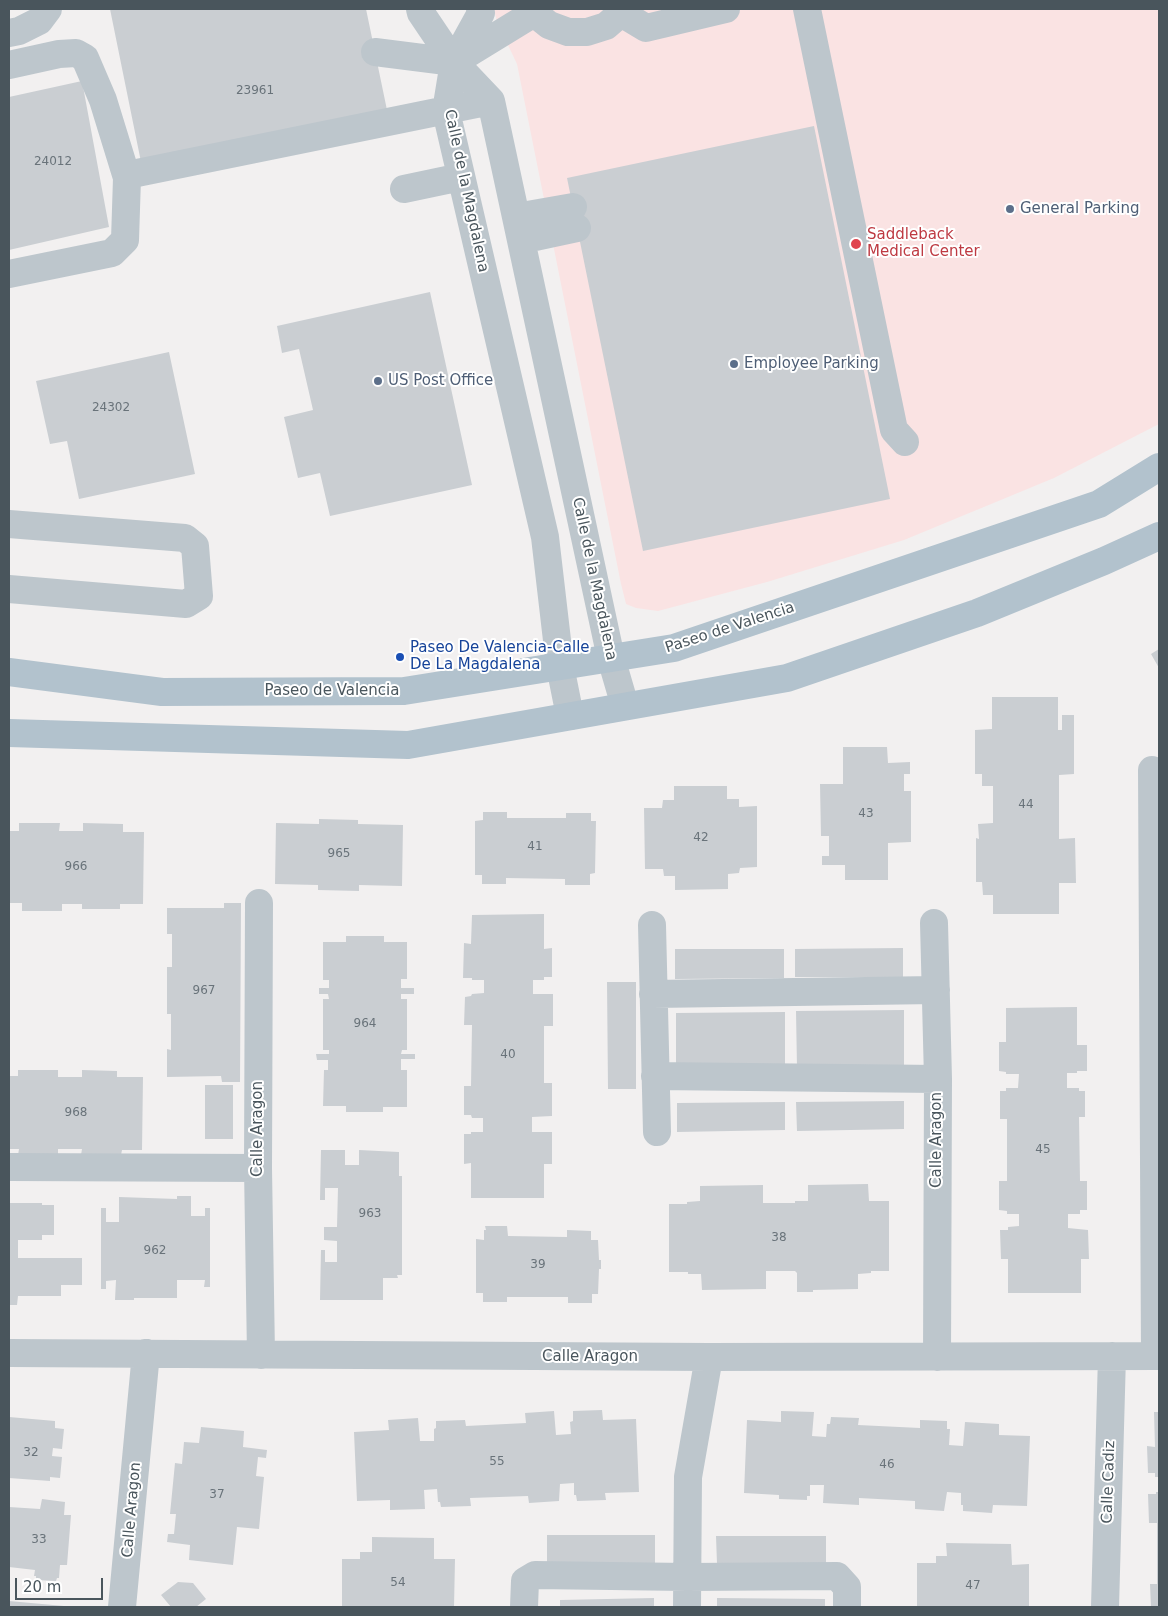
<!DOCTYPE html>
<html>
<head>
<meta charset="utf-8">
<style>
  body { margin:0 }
  #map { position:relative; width:1168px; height:1616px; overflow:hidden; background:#f2f0f0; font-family:"DejaVu Sans",sans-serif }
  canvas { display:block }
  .frame { position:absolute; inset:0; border:10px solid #49555c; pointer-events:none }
  .scale { position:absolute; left:15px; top:1578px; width:88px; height:22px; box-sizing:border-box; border:2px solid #49555c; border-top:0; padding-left:6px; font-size:15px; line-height:18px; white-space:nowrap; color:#49555c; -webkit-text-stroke:4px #fff; paint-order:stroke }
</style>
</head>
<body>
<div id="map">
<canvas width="1168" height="1616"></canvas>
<div class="frame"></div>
<div class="scale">20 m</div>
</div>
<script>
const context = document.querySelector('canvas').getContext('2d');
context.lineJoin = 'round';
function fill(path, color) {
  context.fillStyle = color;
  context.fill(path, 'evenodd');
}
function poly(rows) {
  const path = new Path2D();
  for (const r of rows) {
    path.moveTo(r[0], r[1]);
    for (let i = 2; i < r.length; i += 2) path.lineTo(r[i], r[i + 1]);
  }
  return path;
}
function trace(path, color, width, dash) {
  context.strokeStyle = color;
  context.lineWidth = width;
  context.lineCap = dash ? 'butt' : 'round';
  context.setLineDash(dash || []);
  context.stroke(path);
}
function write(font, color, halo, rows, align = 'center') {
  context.font = font + ' "DejaVu Sans",sans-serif';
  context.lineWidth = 4;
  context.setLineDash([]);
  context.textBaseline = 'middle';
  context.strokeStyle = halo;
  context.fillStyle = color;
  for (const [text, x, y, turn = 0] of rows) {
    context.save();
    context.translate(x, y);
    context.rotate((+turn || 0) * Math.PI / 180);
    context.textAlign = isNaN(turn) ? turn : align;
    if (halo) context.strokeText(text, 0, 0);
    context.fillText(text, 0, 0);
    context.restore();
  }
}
const medical = poly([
  [494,9,1159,9,1159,424,1054,478,904,540,767,582,658,611,636,608,626,604,621,584,517,64,497,22]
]);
const building = poly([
  [110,9,366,9,387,110,141,162],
  [82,81,109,227,9,250,9,97],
  [814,126,890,499,643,551,567,178],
  [430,292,472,485,330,516,320,473,298,478,284,417,313,410,299,349,282,353,277,326],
  [169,352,195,474,79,499,67,441,50,444,36,381],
  [1159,649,1159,668,1151,654],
  [992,697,1058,697,1058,730,1062,730,1062,715,1074,715,1074,774,1059,775,1059,839,1075,838,1076,883,1059,883,1059,914,993,914,993,895,983,895,982,882,976,882,976,838,979,839,978,824,993,823,993,786,982,786,982,774,975,774,975,730,992,729],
  [843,747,887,747,888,763,910,762,910,774,904,774,904,791,911,791,911,842,888,843,888,880,845,880,845,865,822,865,822,856,829,856,829,836,821,836,820,784,843,784],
  [674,786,727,786,727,799,739,799,739,807,757,806,757,867,740,868,739,873,728,874,728,889,675,890,675,876,664,876,663,869,645,869,644,808,662,808,663,800,674,800],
  [483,812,507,812,507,818,566,818,566,813,591,813,591,821,596,821,595,873,590,874,590,885,565,885,565,879,506,878,506,884,482,884,482,875,475,875,475,821,483,820],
  [319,819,358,820,358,824,403,825,402,886,359,885,359,891,318,890,318,885,275,884,276,823,319,824],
  [19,823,60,823,59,831,83,831,83,823,123,824,123,832,144,832,143,904,120,904,120,909,82,909,82,904,62,904,62,911,22,911,22,903,9,903,9,831,19,831],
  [224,903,241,903,240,1082,222,1082,221,1076,167,1077,167,1049,171,1050,171,1014,167,1014,167,967,172,967,172,934,167,934,167,908,224,908],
  [544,914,544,949,552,948,552,977,544,977,544,980,533,980,533,994,553,994,553,1026,544,1026,544,1083,552,1083,552,1116,532,1117,532,1132,552,1132,552,1164,544,1164,544,1198,471,1198,471,1163,464,1164,464,1134,471,1134,471,1132,483,1132,483,1118,472,1118,471,1115,464,1115,464,1086,471,1086,472,1025,464,1025,465,997,471,996,472,994,484,993,484,980,472,980,472,978,463,978,464,943,471,944,472,915],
  [346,936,384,936,384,942,407,942,407,979,401,979,401,988,414,988,414,994,401,994,401,999,407,999,407,1050,402,1050,401,1054,415,1054,415,1059,401,1059,401,1070,407,1070,407,1107,383,1107,383,1112,346,1112,346,1106,323,1106,324,1070,328,1070,328,1060,317,1060,316,1054,329,1054,329,1050,323,1050,323,999,329,999,328,994,319,994,319,988,329,988,329,980,323,980,323,942,346,942],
  [903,948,903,977,795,977,795,949],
  [675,949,784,949,784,978,675,979],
  [607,982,636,982,636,1089,608,1089],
  [1077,1007,1077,1045,1087,1045,1087,1071,1077,1071,1077,1073,1067,1073,1067,1088,1079,1088,1079,1091,1085,1091,1085,1117,1079,1117,1080,1181,1087,1181,1087,1210,1080,1210,1080,1214,1068,1214,1068,1228,1088,1230,1089,1259,1081,1259,1081,1293,1008,1293,1008,1259,1001,1259,1000,1230,1008,1230,1008,1227,1019,1226,1019,1214,1007,1214,1007,1211,999,1210,999,1181,1007,1181,1007,1119,1000,1119,1000,1091,1006,1091,1006,1088,1018,1088,1019,1074,1006,1074,1006,1072,999,1071,999,1042,1006,1042,1006,1008],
  [904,1010,904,1067,797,1068,796,1011],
  [785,1012,785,1068,676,1069,676,1013],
  [18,1070,58,1070,58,1077,82,1077,82,1070,117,1071,117,1077,143,1077,142,1150,122,1150,121,1155,81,1155,82,1149,58,1149,58,1155,18,1155,19,1149,9,1149,9,1076,18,1076],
  [205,1085,233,1085,233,1139,205,1139],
  [904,1101,904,1129,797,1131,796,1102],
  [785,1102,785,1130,677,1132,677,1103],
  [321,1150,345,1150,345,1165,359,1165,359,1150,399,1152,399,1176,402,1176,402,1275,397,1275,398,1278,383,1278,383,1300,320,1300,321,1250,325,1250,325,1262,337,1262,337,1241,324,1240,324,1227,337,1227,338,1188,325,1188,325,1200,320,1200],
  [868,1184,869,1201,889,1201,889,1271,871,1271,871,1273,858,1274,858,1289,813,1290,813,1292,797,1292,797,1273,795,1271,766,1271,766,1289,702,1290,701,1274,688,1274,688,1272,669,1272,669,1204,687,1204,687,1202,700,1201,700,1186,763,1185,763,1203,795,1203,795,1201,808,1201,808,1185],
  [177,1196,191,1196,191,1216,205,1216,205,1208,210,1208,210,1287,204,1287,205,1280,177,1280,177,1298,134,1298,134,1300,115,1300,116,1280,106,1281,106,1289,101,1289,101,1208,106,1208,106,1222,119,1222,119,1197,177,1199],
  [9,1203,42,1203,42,1205,54,1205,54,1235,42,1235,42,1240,18,1240,18,1258,82,1258,82,1285,61,1285,61,1296,18,1296,17,1305,9,1305],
  [485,1226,507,1226,508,1236,567,1237,567,1230,591,1231,591,1240,598,1240,599,1260,601,1260,601,1269,599,1269,598,1294,592,1294,592,1303,568,1303,568,1297,507,1297,507,1302,483,1302,483,1293,476,1293,476,1239,484,1240,484,1230,486,1230],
  [602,1410,603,1420,636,1419,639,1492,605,1493,606,1500,577,1501,576,1495,574,1495,574,1483,560,1484,559,1501,529,1503,528,1496,470,1498,471,1506,441,1507,440,1502,438,1502,437,1489,424,1490,425,1509,390,1510,390,1500,357,1501,354,1432,389,1430,388,1420,418,1418,420,1441,434,1441,434,1429,436,1428,436,1421,465,1420,466,1426,526,1423,525,1413,554,1411,556,1435,571,1434,570,1422,573,1421,573,1411],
  [781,1411,814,1412,812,1436,826,1437,827,1424,830,1424,831,1417,859,1418,858,1425,920,1428,920,1420,947,1421,947,1429,950,1429,949,1445,963,1446,965,1422,999,1424,999,1435,1030,1436,1027,1506,993,1505,992,1513,963,1511,963,1505,961,1505,961,1493,947,1492,944,1511,915,1509,915,1501,859,1498,859,1505,823,1503,824,1485,810,1485,810,1496,807,1496,807,1500,779,1499,779,1495,744,1493,747,1420,781,1422],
  [1154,1412,1159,1412,1159,1477,1155,1477,1155,1473,1148,1473,1147,1446,1155,1447],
  [9,1417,55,1421,55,1428,64,1429,62,1449,53,1448,52,1456,62,1457,60,1478,50,1477,50,1481,9,1478],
  [201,1427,244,1431,243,1447,267,1450,266,1458,258,1457,256,1476,264,1477,259,1529,237,1527,233,1565,189,1560,190,1545,167,1542,168,1534,174,1534,176,1514,170,1514,175,1463,182,1464,184,1442,199,1443],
  [1156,1492,1159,1492,1159,1607,1151,1607,1150,1584,1157,1584,1157,1523,1149,1523,1148,1494,1156,1494],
  [42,1499,65,1502,64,1515,71,1515,67,1565,60,1565,59,1578,57,1578,56,1581,36,1580,36,1576,34,1576,35,1570,9,1567,9,1507,40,1509],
  [547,1535,655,1535,655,1565,547,1564],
  [716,1536,826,1536,826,1564,717,1564],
  [372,1537,434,1538,434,1559,455,1559,454,1607,342,1607,342,1559,360,1559,360,1552,372,1552],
  [946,1543,1011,1544,1012,1565,1029,1564,1029,1607,917,1607,917,1563,936,1563,936,1556,947,1556],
  [178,1582,193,1583,206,1599,196,1607,171,1607,161,1595],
  [654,1598,654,1607,560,1607,560,1600],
  [717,1598,825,1599,825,1607,717,1607],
  [9,1601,64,1606,64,1607,9,1607]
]);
const minor = poly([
  [420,9,421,13,454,62,481,13,480,9],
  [532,9,534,13,549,25,568,32,587,32,606,26,621,13,624,9],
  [807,9,894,430,905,442],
  [621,13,646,28,726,9],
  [9,33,19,31,39,21,48,9],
  [375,52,454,62,534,13],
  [454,62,491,101,611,658,625,706],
  [454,62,446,111,545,537,560,666,570,716],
  [9,65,59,54,76,53,85,58,103,100,127,178,125,240,112,253,9,274],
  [127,178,137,173,491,101],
  [404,189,461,177],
  [516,217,573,207],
  [521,240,577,228],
  [9,524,185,538,195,546,199,596,186,604,9,589],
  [1152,770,1155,1356],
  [259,903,258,1168,261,1355],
  [934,923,938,1079,937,1357],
  [652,925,657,1132],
  [653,994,936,990],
  [655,1076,938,1079],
  [9,1167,258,1168],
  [9,1353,709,1357,1159,1356],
  [122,1607,146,1353],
  [524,1607,525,1581,535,1575,687,1577,837,1576,847,1587,847,1607],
  [687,1607,688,1477,709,1357],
  [1105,1607,1112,1356]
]);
const major = poly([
  [9,672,162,692,404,691,674,648,1099,504,1159,467],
  [9,733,408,745,787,678,977,613,1104,561,1159,536]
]);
const markers = [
  [1010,209,5,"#5c6f8a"],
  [856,244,6,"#e0444e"],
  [734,364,5,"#5c6f8a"],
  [378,381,5,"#5c6f8a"],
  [400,657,5,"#1a4fb4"]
];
const numberNames = [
  ["23961",255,91],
  ["24012",53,162],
  ["24302",111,408],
  ["44",1026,805],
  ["43",866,814],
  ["42",701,838],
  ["41",535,847],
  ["965",339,854],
  ["966",76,867],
  ["967",204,991],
  ["964",365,1024],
  ["40",508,1055],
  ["968",76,1113],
  ["45",1043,1150],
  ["963",370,1214],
  ["38",779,1238],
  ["962",155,1251],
  ["39",538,1265],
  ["32",31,1453],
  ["55",497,1462],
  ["46",887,1465],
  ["37",217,1495],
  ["33",39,1540],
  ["54",398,1583],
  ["47",973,1586]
];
const streetNames = [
  ["Calle de la Magdalena",466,191,78],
  ["Calle de la Magdalena",594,579,78],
  ["Paseo de Valencia",730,628,-18],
  ["Paseo de Valencia",332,691],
  ["Calle Aragon",258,1129,-90],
  ["Calle Aragon",937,1140,-90],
  ["Calle Aragon",590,1357],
  ["Calle Cadiz",1109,1482,-88],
  ["Calle Aragon",132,1510,-85]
];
const serviceNames = [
  ["General Parking",1020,209],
  ["Employee Parking",744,364],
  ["US Post Office",388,381]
];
const healthNames = [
  ["Saddleback",867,235],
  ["Medical Center",867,252]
];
const transitNames = [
  ["Paseo De Valencia-Calle",410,648],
  ["De La Magdalena",410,665]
];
fill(medical, '#fae3e3');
fill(building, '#caced2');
trace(minor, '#bdc6cc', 28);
trace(major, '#b2c2cd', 28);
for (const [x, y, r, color] of markers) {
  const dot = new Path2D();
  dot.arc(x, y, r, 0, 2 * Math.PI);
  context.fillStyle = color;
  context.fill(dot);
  trace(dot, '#fff', 2);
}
write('12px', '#69737a', null, numberNames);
write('15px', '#49555c', '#fff', streetNames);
write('15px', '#4e5e75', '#fff', serviceNames, 'left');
write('15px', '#be3a42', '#fff', healthNames, 'left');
write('15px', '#164399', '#fff', transitNames, 'left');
</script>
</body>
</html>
